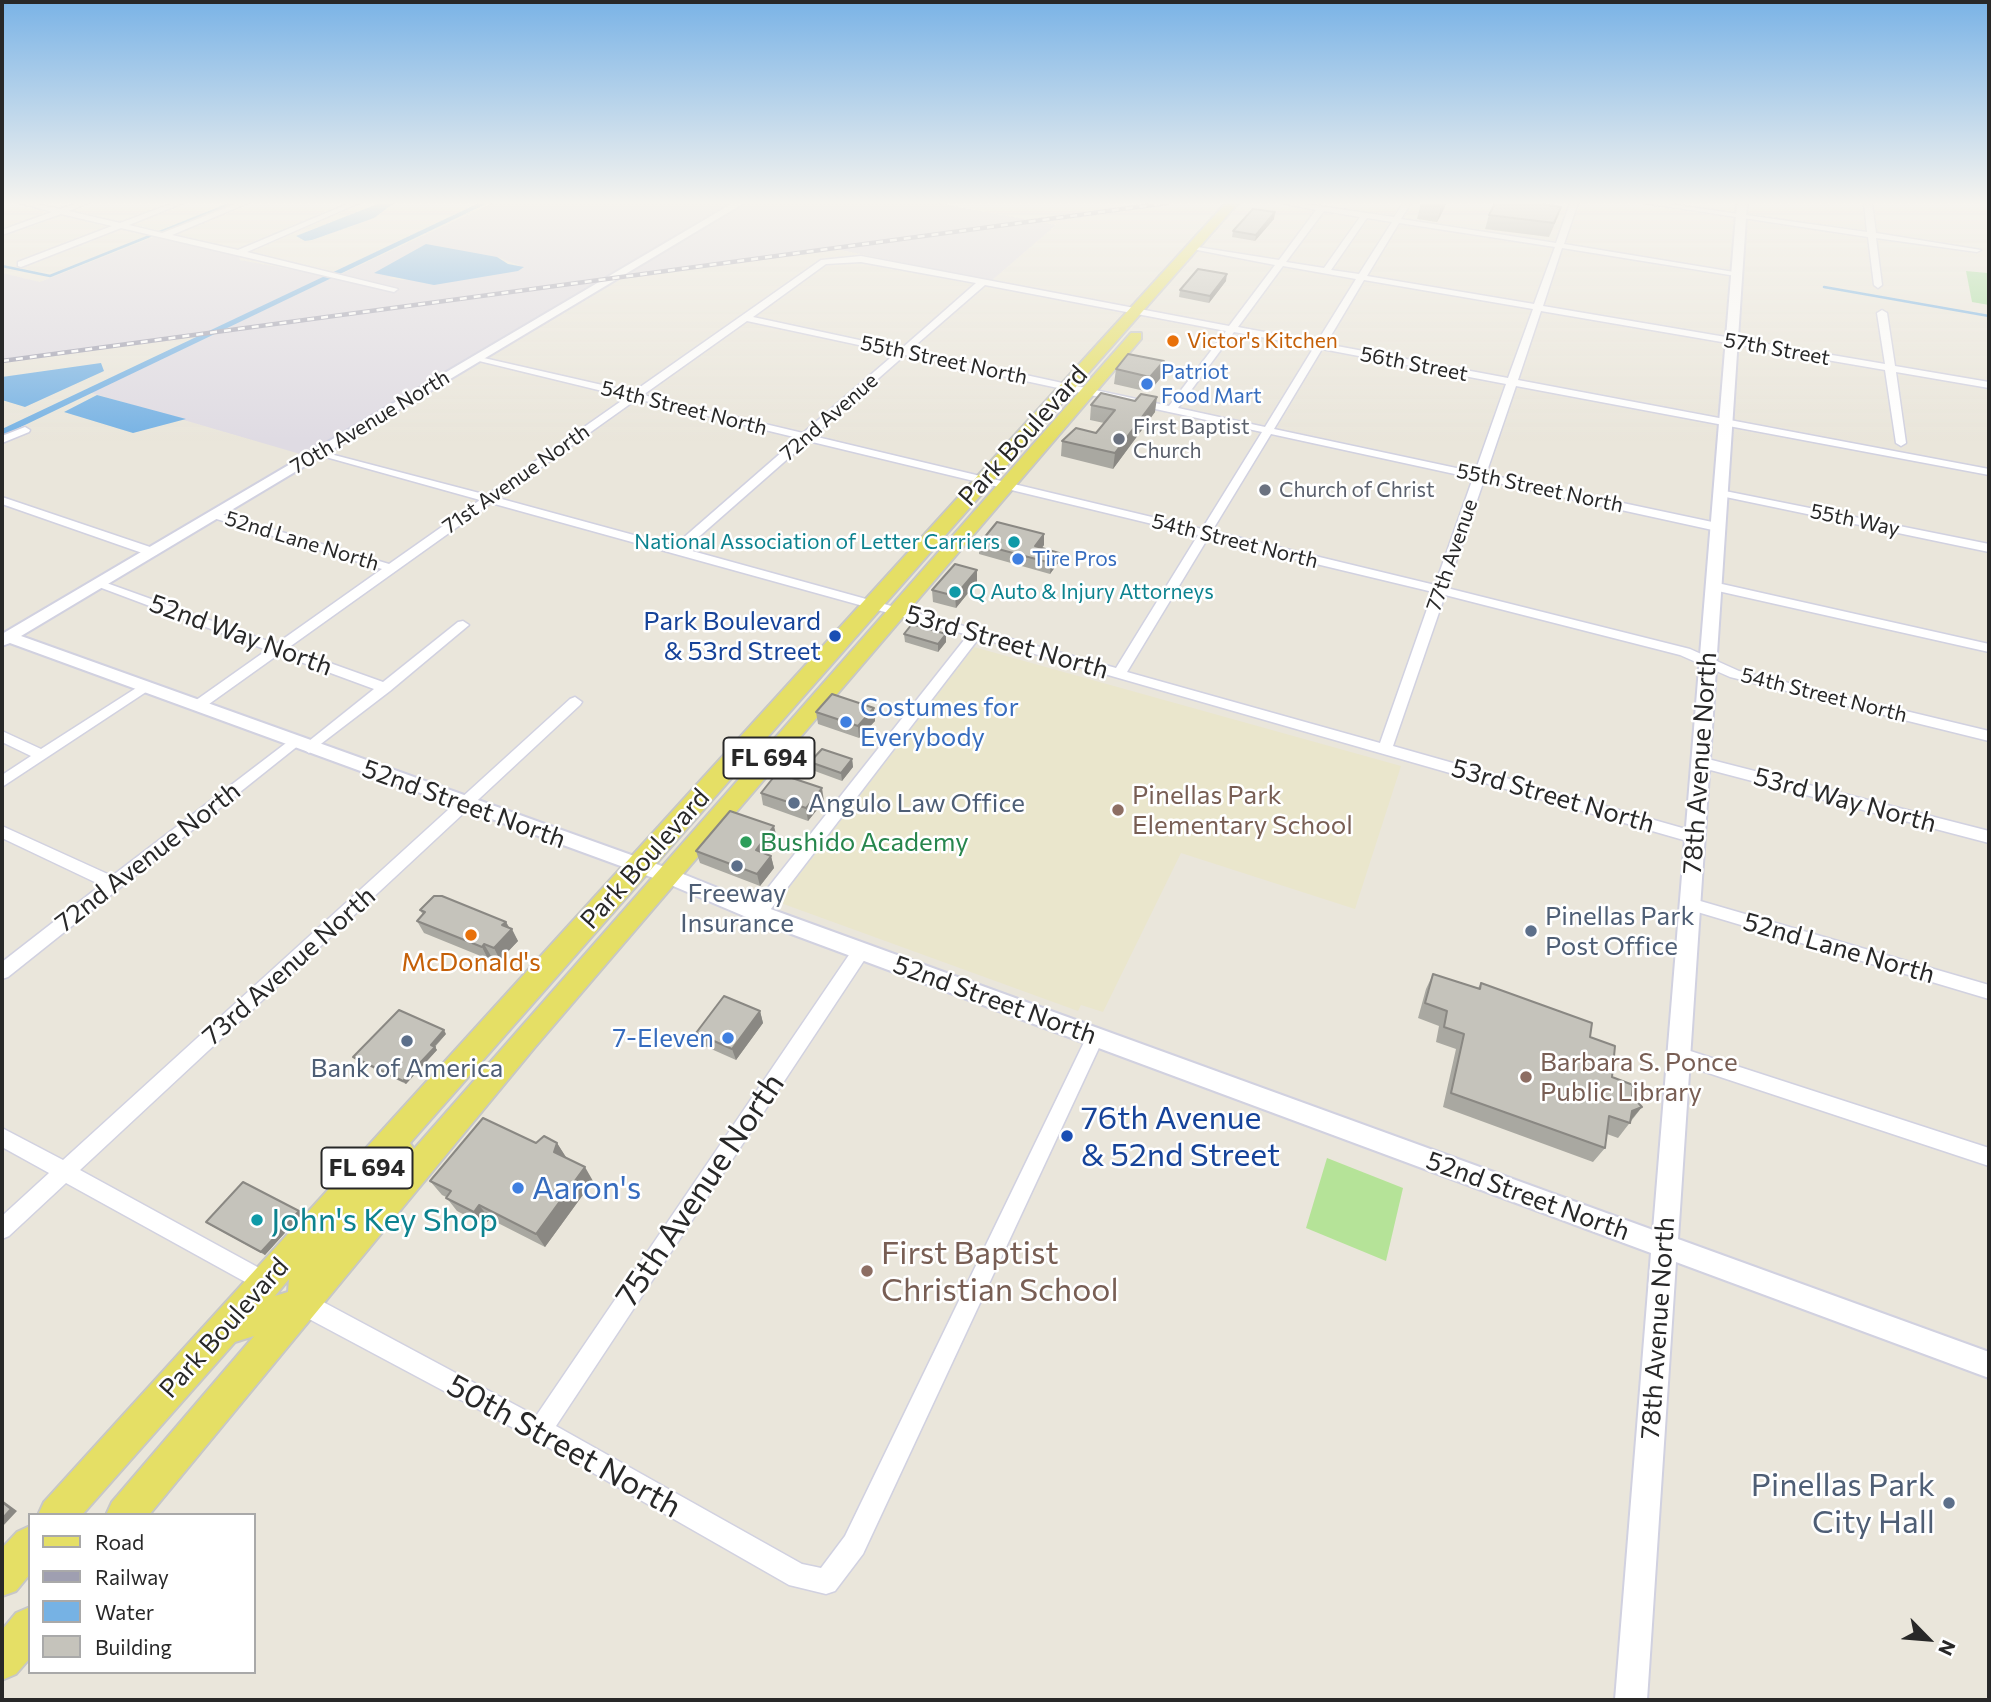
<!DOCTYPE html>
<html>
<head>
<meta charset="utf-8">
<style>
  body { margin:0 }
  #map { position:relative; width:1991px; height:1702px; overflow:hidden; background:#eae6db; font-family:Commissioner,sans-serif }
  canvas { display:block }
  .frame { position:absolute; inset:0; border:4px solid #282828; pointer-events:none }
  .legend { position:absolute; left:28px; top:1513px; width:228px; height:161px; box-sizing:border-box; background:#fff; border:2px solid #a9a9a9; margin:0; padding:9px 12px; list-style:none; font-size:21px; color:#282828 }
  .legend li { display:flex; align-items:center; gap:14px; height:35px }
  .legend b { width:35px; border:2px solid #a9a9a9 }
  .north { position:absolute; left:1893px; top:1604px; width:70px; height:70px; -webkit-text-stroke:5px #fff; paint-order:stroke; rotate:115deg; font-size:19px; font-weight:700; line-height:28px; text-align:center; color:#282828 }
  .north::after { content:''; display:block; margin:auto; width:24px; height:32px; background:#282828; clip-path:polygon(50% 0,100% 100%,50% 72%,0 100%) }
</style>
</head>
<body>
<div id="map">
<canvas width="1991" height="1702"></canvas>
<div class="frame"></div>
<ul class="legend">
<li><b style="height:9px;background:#e5df65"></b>Road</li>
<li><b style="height:9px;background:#9f9fb1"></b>Railway</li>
<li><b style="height:19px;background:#76b2e4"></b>Water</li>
<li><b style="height:19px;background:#c5c3bb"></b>Building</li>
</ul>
<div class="north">N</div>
</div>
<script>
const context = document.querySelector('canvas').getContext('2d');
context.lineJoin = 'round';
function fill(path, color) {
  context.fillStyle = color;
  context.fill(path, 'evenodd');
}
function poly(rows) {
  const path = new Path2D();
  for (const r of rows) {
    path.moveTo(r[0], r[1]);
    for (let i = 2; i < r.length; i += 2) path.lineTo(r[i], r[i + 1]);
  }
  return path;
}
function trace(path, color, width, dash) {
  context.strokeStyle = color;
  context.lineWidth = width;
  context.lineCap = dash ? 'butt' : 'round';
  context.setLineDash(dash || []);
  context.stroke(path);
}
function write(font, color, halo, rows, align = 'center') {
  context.font = font + ' Commissioner,sans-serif';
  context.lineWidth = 5;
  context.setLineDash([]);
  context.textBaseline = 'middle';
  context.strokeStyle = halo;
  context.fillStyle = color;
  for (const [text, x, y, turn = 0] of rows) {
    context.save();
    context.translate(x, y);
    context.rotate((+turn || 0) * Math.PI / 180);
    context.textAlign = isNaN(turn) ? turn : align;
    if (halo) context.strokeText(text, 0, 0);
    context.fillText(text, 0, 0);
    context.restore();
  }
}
const industrial = poly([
  [493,203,734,203,307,456,88,392,215,332,2,359,2,273,40,282,158,235,239,255,240,260,334,277,395,292,400,288,341,274],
  [497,257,523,267,402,280,387,278],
  [743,203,937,203,1056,225,991,281,836,249,616,278]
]);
const education = poly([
  [974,647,1401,766,1355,909,1181,853,1103,1012,1081,1005,1078,1011,778,902]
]);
const green = poly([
  [1966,271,1988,273,1989,305,1972,302]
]);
const pitch = poly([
  [1327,1158,1403,1188,1386,1261,1306,1228]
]);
const water = poly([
  [380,203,394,203,374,218,312,240,305,241,296,236],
  [426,244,497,257,508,264,524,267,518,271,434,285,374,273],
  [101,363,104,371,25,407,2,400,2,377],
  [97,395,186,419,133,433,64,412]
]);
const stream = poly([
  [2,266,50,276,232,203],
  [1824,287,1989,316]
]);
const canal = poly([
  [479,203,488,203,2,436,2,429,479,203]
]);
const minor = poly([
  [20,203,32,203,60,209,78,203,88,203,69,211,120,223,173,203,183,203,129,225,162,233,238,203,248,203,172,235,238,250,350,203,359,203,247,252,398,289,394,292,121,228,21,267,18,266,18,262,112,226,61,214,2,235,2,230,52,212,20,203],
  [1282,203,1298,203,1394,217,1403,203,1411,203,1401,219,1556,243,1570,203,1578,203,1564,244,1740,273,1736,276,1562,248,1543,306,1885,364,1877,313,1882,310,1887,313,1895,366,1989,382,1989,388,1896,372,1906,443,1901,446,1896,443,1885,370,1541,311,1518,380,1989,469,1989,475,1516,386,1486,474,1717,523,1723,527,1717,531,1484,480,1447,588,1690,649,1739,671,1989,731,1989,741,1730,677,1680,655,1445,595,1393,746,1700,833,1702,837,1694,843,979,638,764,918,758,919,752,918,750,913,752,908,968,635,491,503,288,648,383,682,458,622,463,621,469,625,390,691,309,753,302,748,304,745,374,689,279,654,202,709,192,709,190,706,192,703,267,650,91,584,97,580,101,581,276,644,382,569,210,517,210,513,218,513,389,564,480,500,315,454,315,450,487,495,627,397,475,360,475,356,633,392,821,260,861,256,1229,326,1275,265,1187,248,1191,246,1279,260,1316,210,1282,203],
  [1324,211,1360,217,1324,268,1286,262,1324,211],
  [1367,218,1392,222,1359,274,1331,270,1367,218],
  [1399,223,1555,247,1534,304,1367,276,1399,223],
  [861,262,976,283,901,349,753,317,826,264,861,262],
  [1283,266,1356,279,1317,342,1238,327,1283,266],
  [1364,280,1533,309,1508,378,1326,344,1364,280],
  [985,285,1226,331,1169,406,910,350,985,285],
  [747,321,896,353,803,433,643,395,747,321],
  [1234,332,1314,347,1265,427,1178,408,1234,332],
  [1322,349,1506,384,1475,472,1274,429,1322,349],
  [905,355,1262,432,1202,529,813,436,905,355],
  [637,399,798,438,674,546,498,498,637,399],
  [1271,434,1473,478,1435,585,1212,531,1271,434],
  [808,441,1198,535,1116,668,685,549,808,441],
  [1208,538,1433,592,1380,743,1127,672,1208,538],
  [1644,203,1661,203,1867,232,1864,203,1872,203,1876,233,1981,250,1977,252,1876,238,1882,285,1878,288,1874,285,1868,237,1644,203],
  [25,427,30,430,29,432,2,443,2,436,25,427],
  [1720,490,1989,544,1989,552,1716,495,1716,491,1720,490],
  [2,497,156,549,158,552,156,555,148,555,2,504,2,497],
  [1713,582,1989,644,1989,652,1709,589,1709,583,1713,582],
  [144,683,149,684,151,687,149,690,2,787,2,775,31,756,2,742,2,731,41,749,144,683],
  [575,697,582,702,580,705,80,1170,272,1275,276,1282,272,1289,265,1292,258,1289,66,1183,9,1236,2,1239,2,1216,49,1173,2,1147,2,1128,63,1160,570,699,575,697],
  [294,737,301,742,299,745,8,977,2,979,2,962,101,885,2,838,2,826,112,876,294,737],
  [1700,757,1989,831,1989,843,1695,766,1693,762,1700,757],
  [1690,898,1989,985,1989,999,1684,908,1682,904,1684,900,1690,898],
  [861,944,867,946,869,951,867,956,556,1426,802,1564,821,1568,845,1536,1089,1032,1095,1029,1101,1032,1104,1037,863,1554,835,1591,826,1594,789,1585,532,1438,296,1312,293,1304,296,1296,304,1293,312,1296,536,1416,855,946,861,944],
  [1678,1047,1989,1148,1989,1166,1672,1061,1669,1055,1672,1049,1678,1047]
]);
const tertiary = poly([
  [733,203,744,203,21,636,673,870,765,907,1653,1230,1737,203,1747,203,1678,1239,1989,1352,1989,1378,1676,1262,1647,1700,1615,1700,1651,1253,751,919,659,880,10,643,2,646,2,634,733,203]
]);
const primary = poly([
  [1226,203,1238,203,410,1143,414,1149,1131,333,1141,333,1141,339,535,1047,149,1515,106,1515,112,1502,254,1336,235,1342,82,1515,38,1515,44,1502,1226,203],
  [289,1279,288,1292,275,1296,289,1279],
  [30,1526,30,1574,16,1591,2,1596,2,1548,17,1532,30,1526],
  [30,1607,30,1658,16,1674,2,1680,2,1630,16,1613,30,1607]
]);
const rail = poly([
  [2,361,1167,203]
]);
const wall = poly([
  [1421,203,1446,203,1444,209,1437,222,1417,219],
  [1275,212,1274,219,1255,241,1232,237,1233,231],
  [1489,215,1556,221,1549,237,1485,229],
  [1226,281,1209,303,1179,297,1180,290],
  [1116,369,1163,375,1149,392,1114,384],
  [1091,405,1155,412,1113,469,1061,456,1062,441,1096,433,1104,423,1090,420],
  [1044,534,1044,545,1041,548,1058,563,1050,574,979,554,979,544],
  [977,582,956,608,933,602,932,590],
  [904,634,946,642,938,652,905,642],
  [874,708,875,721,859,738,818,724,816,712],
  [852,759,853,767,842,781,812,770,810,762],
  [761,793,824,801,808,821,763,805],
  [777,838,765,854,771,856,774,868,760,886,700,863,696,851],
  [420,910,506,922,518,941,500,960,491,956,488,959,424,933,417,921,423,915],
  [1433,974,1478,988,1481,983,1590,1037,1612,1077,1642,1107,1618,1138,1607,1134,1605,1148,1593,1162,1443,1107,1456,1049,1436,1042,1439,1026,1418,1018,1426,989],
  [760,1011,763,1023,736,1060,700,1044,696,1033],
  [446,1034,435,1047,437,1050,406,1084,356,1060,353,1057],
  [536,1143,557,1143,566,1158,593,1181,545,1247,490,1219,484,1225,457,1211,446,1197,442,1195,430,1181],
  [299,1211,302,1214,265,1255,210,1225,206,1222]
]);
const shadedWall = poly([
  [1442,203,1446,203,1444,209,1437,222],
  [1275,212,1274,219,1255,241,1256,235],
  [1227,274,1226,281,1209,303,1210,296],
  [1164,361,1163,375,1149,392,1150,377],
  [1157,397,1155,412,1113,469,1115,453],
  [1044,534,1044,545,1035,557,1035,546],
  [1059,553,1058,563,1050,574,1051,563],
  [977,570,977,582,956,608,955,596],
  [946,634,946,642,938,652,938,644],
  [874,708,875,721,859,738,858,726],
  [852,759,853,767,842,781,841,773],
  [822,788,824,801,808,821,806,808],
  [774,826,777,838,759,862,756,850],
  [771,856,774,868,760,886,757,874],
  [506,922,510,930,512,929,518,941,500,960,494,948,502,925],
  [484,944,491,956,488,959,482,947],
  [760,1011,763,1023,736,1060,732,1049],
  [444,1030,446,1034,433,1048,431,1045],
  [435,1047,437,1050,406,1084,403,1081],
  [1642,1107,1630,1121,1632,1111],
  [557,1143,566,1157,563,1166,554,1152],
  [585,1167,593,1181,545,1247,536,1234],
  [479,1205,490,1219,484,1225,474,1212],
  [299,1211,302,1214,265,1255,261,1252],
  [2,1500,17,1511,2,1527]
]);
const building = poly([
  [1495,203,1535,203,1561,207,1554,223,1489,215,1495,203],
  [1253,209,1275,212,1256,235,1233,231,1253,209],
  [1198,269,1227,274,1210,296,1180,290,1198,269],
  [1128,354,1164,361,1150,377,1116,369,1128,354],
  [1101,393,1135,401,1141,394,1157,397,1115,453,1062,441,1076,428,1096,433,1115,410,1091,405,1101,393],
  [997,522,1044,534,1035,546,1059,553,1051,563,979,544,997,522],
  [955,564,977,570,955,596,932,590,955,564],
  [912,624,946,634,938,644,904,634,912,624],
  [832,694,874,708,858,726,816,712,832,694],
  [822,749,852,759,841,773,810,762,822,749],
  [777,773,822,788,806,808,761,793,777,773],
  [730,811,774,826,756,850,771,856,757,874,696,851,730,811],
  [434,896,442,896,506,922,502,925,512,929,494,948,484,944,482,947,417,921,425,912,420,910,434,896],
  [1433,974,1480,989,1481,983,1592,1023,1590,1037,1615,1046,1612,1077,1633,1085,1632,1096,1642,1107,1632,1111,1630,1123,1609,1116,1605,1148,1451,1093,1464,1034,1444,1027,1447,1011,1425,1003,1433,974],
  [724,996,760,1011,732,1049,696,1033,724,996],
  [399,1010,444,1030,431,1045,435,1047,403,1081,353,1057,399,1010],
  [483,1118,536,1143,544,1136,557,1143,554,1152,585,1167,536,1234,479,1205,474,1212,446,1198,451,1191,430,1181,483,1118],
  [243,1182,299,1211,261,1252,206,1222,243,1182],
  [2,1502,11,1509,2,1519,2,1502]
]);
const markers = [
  [1173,341,7,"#e8710a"],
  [1147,384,7,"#3f7fe0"],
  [1119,439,7,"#6b7280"],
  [1265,490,7,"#6b7280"],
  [1014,542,7,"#0f9aa8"],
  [1018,559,7,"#3f7fe0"],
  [955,592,7,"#0f9aa8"],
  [835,636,7,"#1a4fb4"],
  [846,722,7,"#3f7fe0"],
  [794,803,7,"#5c6f8a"],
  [1118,810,7,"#8d6e63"],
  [746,842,7,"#2e9e5b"],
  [737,866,7,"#5c6f8a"],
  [1531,931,7,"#5c6f8a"],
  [471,935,7,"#e8710a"],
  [728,1038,7,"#3f7fe0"],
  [407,1041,7,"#5c6f8a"],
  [1526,1077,7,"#8d6e63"],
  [1067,1136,7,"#1a4fb4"],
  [518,1188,7,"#3f7fe0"],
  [257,1220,7,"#0f9aa8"],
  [867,1271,7,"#8d6e63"],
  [1949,1503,7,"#5c6f8a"]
];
const farFoodnames = [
  ["Victor's Kitchen",1187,341]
];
const farStreetnames = [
  ["57th Street",1777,349,10],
  ["55th Street North",944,360,12],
  ["56th Street",1414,364,11],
  ["54th Street North",684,408,14],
  ["72nd Avenue",829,417,-41],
  ["70th Avenue North",370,422,-31],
  ["71st Avenue North",516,479,-35],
  ["55th Street North",1540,488,12],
  ["55th Way",1855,520,12],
  ["52nd Lane North",302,541,17],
  ["54th Street North",1235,541,14],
  ["77th Avenue",1452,555,-71],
  ["54th Street North",1824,695,14]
];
const farShopnames = [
  ["Patriot",1161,372],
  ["Food Mart",1161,396],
  ["Tire Pros",1032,559]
];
const farWorshipnames = [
  ["First Baptist",1133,427],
  ["Church",1133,451],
  ["Church of Christ",1279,490]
];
const farCulturenames = [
  ["National Association of Letter Carriers",1000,542],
  ["Q Auto & Injury Attorneys",969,592,"left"]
];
const shields = [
  [769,758,91],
  [367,1168,91]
];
const shieldNames = [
  ["FL 694",769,758],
  ["FL 694",367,1168]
];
const streetNames = [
  ["Park Boulevard",1023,436,-48],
  ["52nd Way North",241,635,20],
  ["53rd Street North",1007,642,16],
  ["78th Avenue North",1700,763,-86],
  ["53rd Street North",1553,796,16],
  ["53rd Way North",1845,800,15],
  ["52nd Street North",464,804,20],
  ["72nd Avenue North",148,857,-38],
  ["Park Boulevard",645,859,-48],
  ["52nd Lane North",1839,948,16],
  ["73rd Avenue North",289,966,-42],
  ["52nd Street North",995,1000,20],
  ["52nd Street North",1528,1196,20],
  ["Park Boulevard",224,1328,-48],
  ["78th Avenue North",1658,1328,-86]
];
const transitNames = [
  ["Park Boulevard",821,621],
  ["& 53rd Street",821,651]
];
const shopNames = [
  ["Costumes for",860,707],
  ["Everybody",860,737],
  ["7-Eleven",714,1038,"right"]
];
const educationNames = [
  ["Pinellas Park",1132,795],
  ["Elementary School",1132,825],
  ["Barbara S. Ponce",1540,1062],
  ["Public Library",1540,1092]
];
const serviceNames = [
  ["Angulo Law Office",808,803],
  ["Freeway",737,893,"center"],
  ["Insurance",737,923,"center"],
  ["Pinellas Park",1545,916],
  ["Post Office",1545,946],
  ["Bank of America",407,1068,"center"]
];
const leisureNames = [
  ["Bushido Academy",760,842]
];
const foodNames = [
  ["McDonald's",471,962]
];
const nearTransitnames = [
  ["76th Avenue",1081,1118],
  ["& 52nd Street",1081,1155]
];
const nearShopnames = [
  ["Aaron's",532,1188]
];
const nearStreetnames = [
  ["75th Avenue North",700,1190,-56],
  ["50th Street North",564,1446,29]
];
const nearCulturenames = [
  ["John's Key Shop",271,1220]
];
const nearEducationnames = [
  ["First Baptist",881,1253],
  ["Christian School",881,1290]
];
const nearServicenames = [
  ["Pinellas Park",1935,1485],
  ["City Hall",1935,1522]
];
fill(industrial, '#dfdbe3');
fill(education, '#eae6cc');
fill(green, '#a5dc9c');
fill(pitch, '#b5e398');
fill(water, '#76b2e4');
trace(stream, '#76b2e4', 2.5);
fill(canal, '#76b2e4');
trace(minor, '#d1d1e0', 3);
trace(tertiary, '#d1d1e0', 4);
trace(primary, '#c7c7c7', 4);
fill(minor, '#fff');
fill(tertiary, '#fff');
fill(primary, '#e5df65');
trace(rail, '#9f9fb1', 4.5);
trace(rail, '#fff', 2.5, [7]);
fill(wall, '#a9a8a1');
fill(shadedWall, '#8a8883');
fill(building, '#c5c3bb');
trace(building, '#8a8883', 2);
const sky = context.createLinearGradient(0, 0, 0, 441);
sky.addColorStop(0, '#7ab3e6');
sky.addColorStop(0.46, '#f6f4ef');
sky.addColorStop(1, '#f6f4ef00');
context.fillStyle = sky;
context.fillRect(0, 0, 1991, 441);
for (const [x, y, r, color] of markers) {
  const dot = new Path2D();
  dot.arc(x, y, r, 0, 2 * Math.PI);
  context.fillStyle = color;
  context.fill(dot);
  trace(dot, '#fff', 2.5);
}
write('21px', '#c56008', '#fff', farFoodnames, 'left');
write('21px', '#282828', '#fff', farStreetnames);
write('21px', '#366cbe', '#fff', farShopnames, 'left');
write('21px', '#5b616d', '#fff', farWorshipnames, 'left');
write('21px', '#0d838f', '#fff', farCulturenames, 'right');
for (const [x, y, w] of shields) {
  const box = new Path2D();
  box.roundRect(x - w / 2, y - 20.5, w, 41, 5);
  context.fillStyle = '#fff';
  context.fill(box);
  trace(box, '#282828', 2);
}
write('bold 24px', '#282828', null, shieldNames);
write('26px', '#282828', '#fff', streetNames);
write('26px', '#164399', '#fff', transitNames, 'right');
write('26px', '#366cbe', '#fff', shopNames, 'left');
write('26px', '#785e54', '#fff', educationNames, 'left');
write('26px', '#4e5e75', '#fff', serviceNames, 'left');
write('26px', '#27864d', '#fff', leisureNames, 'left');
write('26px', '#c56008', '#fff', foodNames);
write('32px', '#164399', '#fff', nearTransitnames, 'left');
write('32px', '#366cbe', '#fff', nearShopnames, 'left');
write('32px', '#282828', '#fff', nearStreetnames);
write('32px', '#0d838f', '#fff', nearCulturenames, 'left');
write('32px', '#785e54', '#fff', nearEducationnames, 'left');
write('32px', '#4e5e75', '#fff', nearServicenames, 'right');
</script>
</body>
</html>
